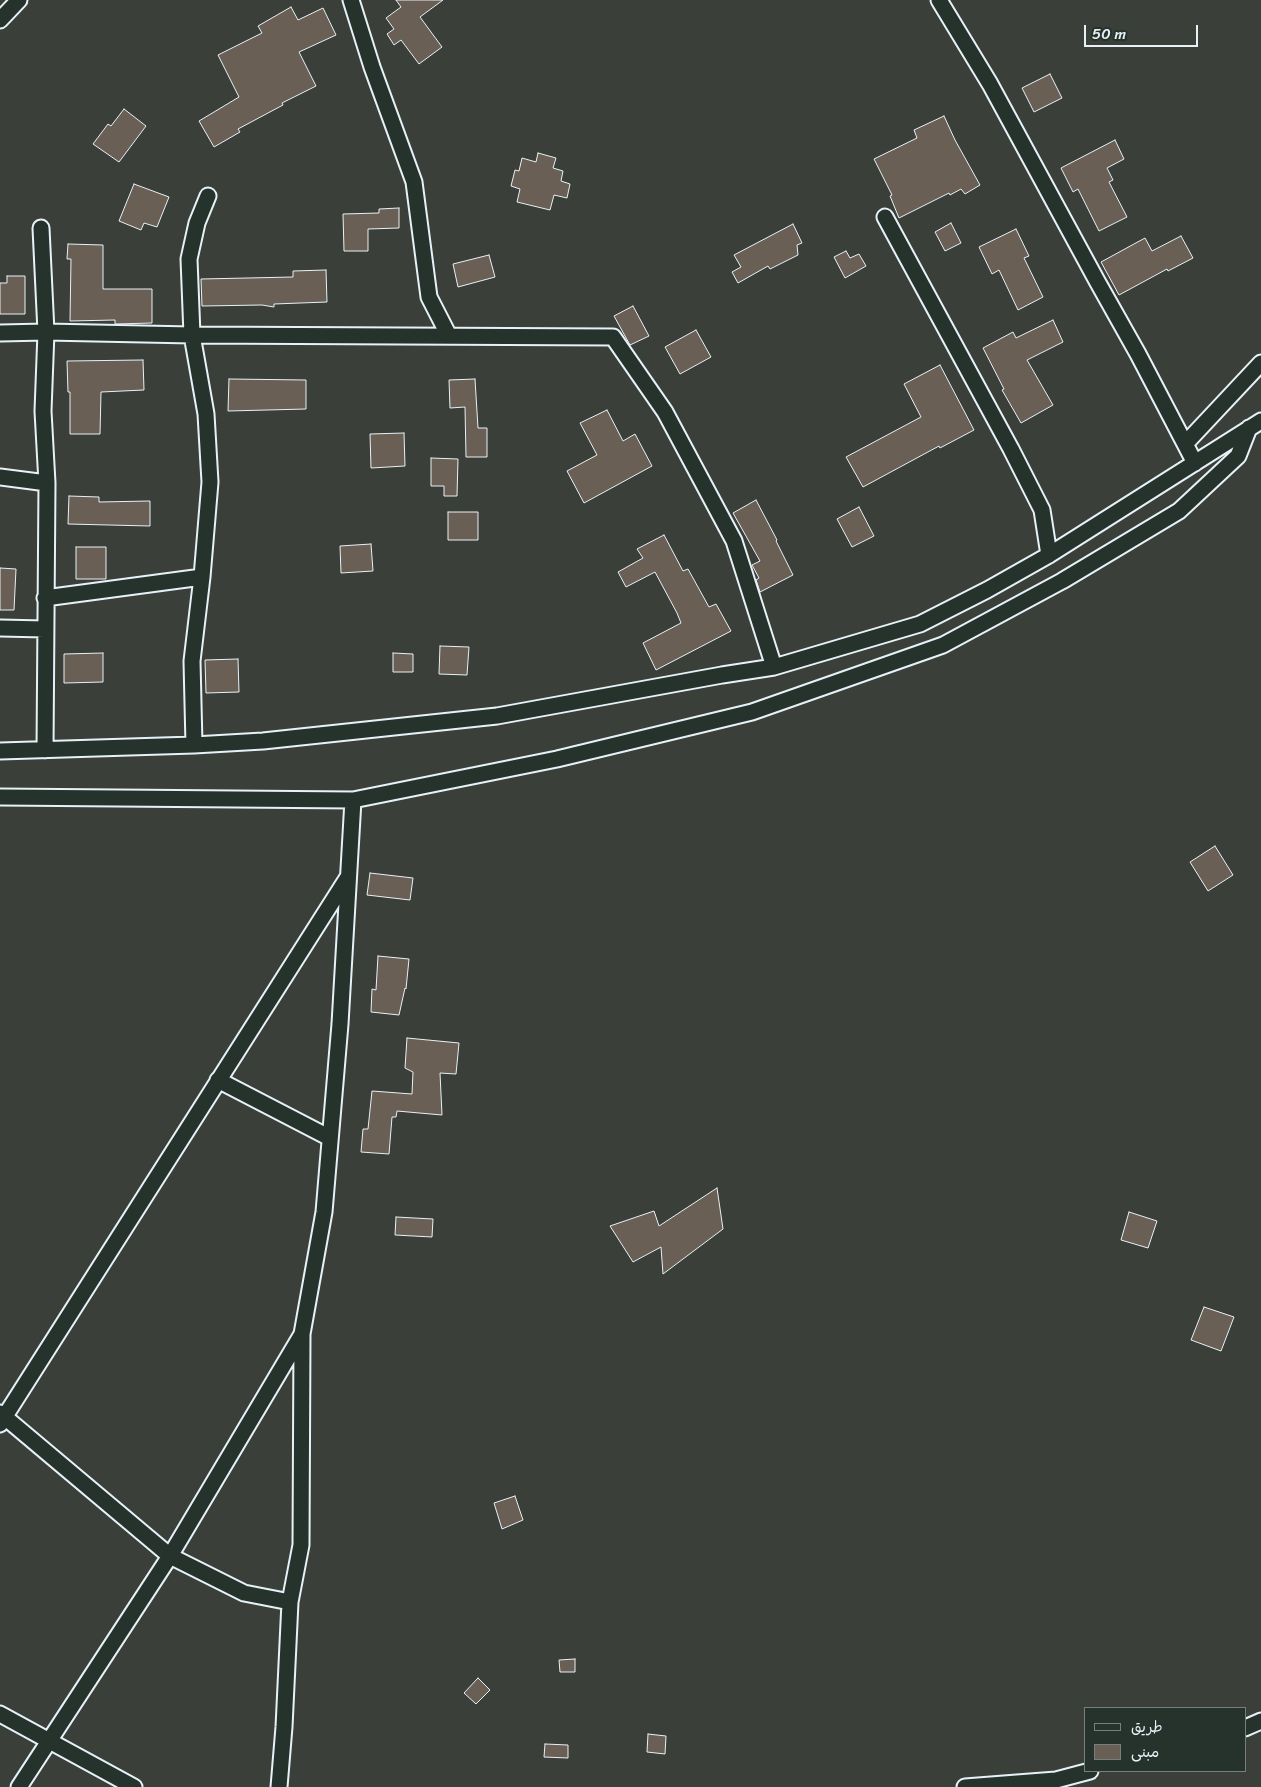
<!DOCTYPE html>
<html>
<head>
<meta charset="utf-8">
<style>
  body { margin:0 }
  #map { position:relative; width:1261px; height:1787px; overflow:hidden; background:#3a4039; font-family:Sriracha,"Playpen Sans Arabic",sans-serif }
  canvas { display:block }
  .legend { position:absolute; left:1084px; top:1707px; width:162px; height:65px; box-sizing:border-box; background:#26332d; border:1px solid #747f7e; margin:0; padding:6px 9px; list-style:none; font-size:15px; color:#e8f1f8 }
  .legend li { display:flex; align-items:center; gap:10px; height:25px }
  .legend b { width:25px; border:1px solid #747f7e }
  .scale { position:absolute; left:1084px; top:25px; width:114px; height:22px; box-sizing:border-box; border:2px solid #e8f1f8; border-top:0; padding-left:6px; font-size:15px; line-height:18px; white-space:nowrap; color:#e8f1f8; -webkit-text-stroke:4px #26332d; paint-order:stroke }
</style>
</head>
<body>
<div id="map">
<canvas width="1261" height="1787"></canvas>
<ul class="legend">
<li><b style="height:6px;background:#26332d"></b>طريق</li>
<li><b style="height:14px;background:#6a5f54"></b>مبنى</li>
</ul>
<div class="scale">50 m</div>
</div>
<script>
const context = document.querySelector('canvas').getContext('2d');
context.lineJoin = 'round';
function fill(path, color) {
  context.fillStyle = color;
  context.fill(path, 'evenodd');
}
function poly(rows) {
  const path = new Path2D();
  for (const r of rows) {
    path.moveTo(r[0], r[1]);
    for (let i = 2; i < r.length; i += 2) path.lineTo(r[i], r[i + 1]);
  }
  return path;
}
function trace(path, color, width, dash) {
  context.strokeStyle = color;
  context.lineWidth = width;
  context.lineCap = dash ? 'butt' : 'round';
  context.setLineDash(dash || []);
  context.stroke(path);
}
const building = poly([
  [396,0,443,0,420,17,442,47,419,64,401,40,394,45,387,34,394,29,386,18,401,7,396,0],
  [291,7,298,20,323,8,336,35,299,52,316,86,282,103,283,105,238,129,240,132,214,147,199,121,239,97,218,55,262,33,258,26,291,7],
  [1050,74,1062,98,1034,112,1022,88,1050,74],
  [124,109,146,126,119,162,93,144,108,124,111,126,124,109],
  [944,116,955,140,980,185,965,194,961,189,950,195,949,193,899,218,890,196,892,195,874,159,917,138,914,130,944,116],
  [1115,140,1124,159,1107,168,1113,180,1109,182,1127,217,1099,231,1078,189,1073,192,1061,168,1115,140],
  [538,153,556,158,553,168,563,171,561,181,570,184,567,198,554,195,550,210,517,202,520,189,511,186,515,170,519,171,522,158,536,162,538,153],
  [134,184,169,197,157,227,144,223,141,230,119,221,134,184],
  [399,208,399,228,368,229,368,251,344,251,343,214,379,213,379,209,399,208],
  [951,223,961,243,945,251,935,232,951,223],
  [793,224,802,243,797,245,798,255,770,269,768,266,738,283,732,272,741,267,734,255,793,224],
  [1016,229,1029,256,1024,258,1043,297,1018,310,999,270,992,274,979,247,1016,229],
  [1181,236,1193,258,1168,271,1167,269,1119,295,1101,262,1145,238,1152,251,1181,236],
  [68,244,103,245,103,289,152,289,152,323,115,324,115,320,70,321,71,259,67,259,68,244],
  [846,251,850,258,859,254,866,266,845,278,834,257,846,251],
  [489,255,495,277,458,287,453,264,489,255],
  [326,270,327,302,274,304,274,307,262,305,202,306,201,279,293,277,293,271,326,270],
  [7,276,25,276,25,314,0,314,0,283,7,283,7,276],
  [633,306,649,336,630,345,614,316,633,306],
  [1053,320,1063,342,1027,360,1053,405,1021,423,1002,390,1004,389,983,348,1013,332,1016,338,1053,320],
  [696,330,711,357,680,374,665,347,696,330],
  [143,360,144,390,101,392,100,434,70,434,70,392,68,392,67,361,143,360],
  [940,365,974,430,940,448,939,446,863,487,846,457,921,417,904,384,940,365],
  [229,379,306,380,306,409,228,411,229,379],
  [475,379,478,428,487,428,487,457,466,457,465,407,450,408,449,380,475,379],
  [607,410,623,441,635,434,652,466,584,503,567,471,597,455,580,423,607,410],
  [404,433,405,466,371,468,370,434,404,433],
  [431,458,458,459,457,496,444,496,444,486,431,486,431,458],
  [69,496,99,497,99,502,150,501,150,526,68,524,69,496],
  [756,500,777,540,776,541,793,575,760,592,756,580,759,578,752,565,760,561,733,513,756,500],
  [859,507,874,536,852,547,837,519,859,507],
  [448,512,478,512,478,540,448,540,448,512],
  [664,535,683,571,688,569,709,607,716,604,731,631,656,670,643,643,681,623,677,613,655,572,626,587,618,572,643,558,637,549,664,535],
  [371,544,373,571,341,573,340,546,371,544],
  [76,547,106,547,106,579,76,579,76,547],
  [0,568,16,569,14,610,0,610,0,568],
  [440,646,469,647,467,675,439,674,440,646],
  [103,653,103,682,64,683,64,654,103,653],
  [393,653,413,654,413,672,393,672,393,653],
  [238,659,239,692,206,693,205,660,238,659],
  [1215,846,1233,875,1208,891,1190,862,1215,846],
  [370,873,413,878,410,900,367,895,370,873],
  [378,956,409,959,406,989,405,988,399,1015,371,1012,372,989,376,990,378,956],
  [407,1038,459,1043,456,1074,440,1073,442,1115,397,1111,396,1117,392,1117,389,1154,361,1152,363,1129,368,1129,372,1091,412,1094,413,1072,405,1068,407,1038],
  [717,1188,723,1229,663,1274,661,1247,633,1262,610,1226,654,1211,659,1226,717,1188],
  [1129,1212,1157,1221,1148,1248,1121,1240,1129,1212],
  [396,1217,433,1219,432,1237,395,1235,396,1217],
  [1204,1307,1234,1317,1221,1351,1191,1340,1204,1307],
  [515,1496,523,1520,502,1529,494,1503,515,1496],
  [575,1659,575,1672,560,1672,559,1660,575,1659],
  [478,1678,490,1690,476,1704,464,1693,478,1678],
  [648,1734,666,1736,665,1754,647,1752,648,1734],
  [545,1744,568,1745,568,1758,544,1757,545,1744]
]);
const minor = poly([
  [351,0,372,67,414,182,429,297,449,336],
  [939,0,990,84,1097,281,1138,354,1195,463],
  [0,20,19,0],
  [885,217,1011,449,1042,510,1049,555],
  [41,228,46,332,43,411,47,483,45,750],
  [0,333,46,332,192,335,613,337,665,412,734,541,774,667],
  [1185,444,1261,363],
  [0,477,47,483],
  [45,598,202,577],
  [0,628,45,629],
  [194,745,192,661,202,577,210,482,206,414,192,335,189,259,197,223,208,196],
  [0,751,194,745,263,741,497,716,722,675,774,667,920,624,987,590,1049,555,1261,421],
  [0,797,353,800,557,759,752,712,943,645,1062,581,1179,511,1238,456,1249,428],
  [218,1080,330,1138],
  [0,1413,170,1556,244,1593,290,1602,284,1727,279,1787],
  [0,1424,348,877],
  [290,1602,301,1545,302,1335],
  [0,1714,134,1787],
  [1245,1728,1261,1721],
  [19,1787,170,1556,302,1334,324,1212,340,1024,353,800],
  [965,1787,1056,1780,1090,1771]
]);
fill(building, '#6a5f54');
trace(building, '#e8f1f8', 1);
trace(minor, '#e8f1f8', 19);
trace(minor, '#26332d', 15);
</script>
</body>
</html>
